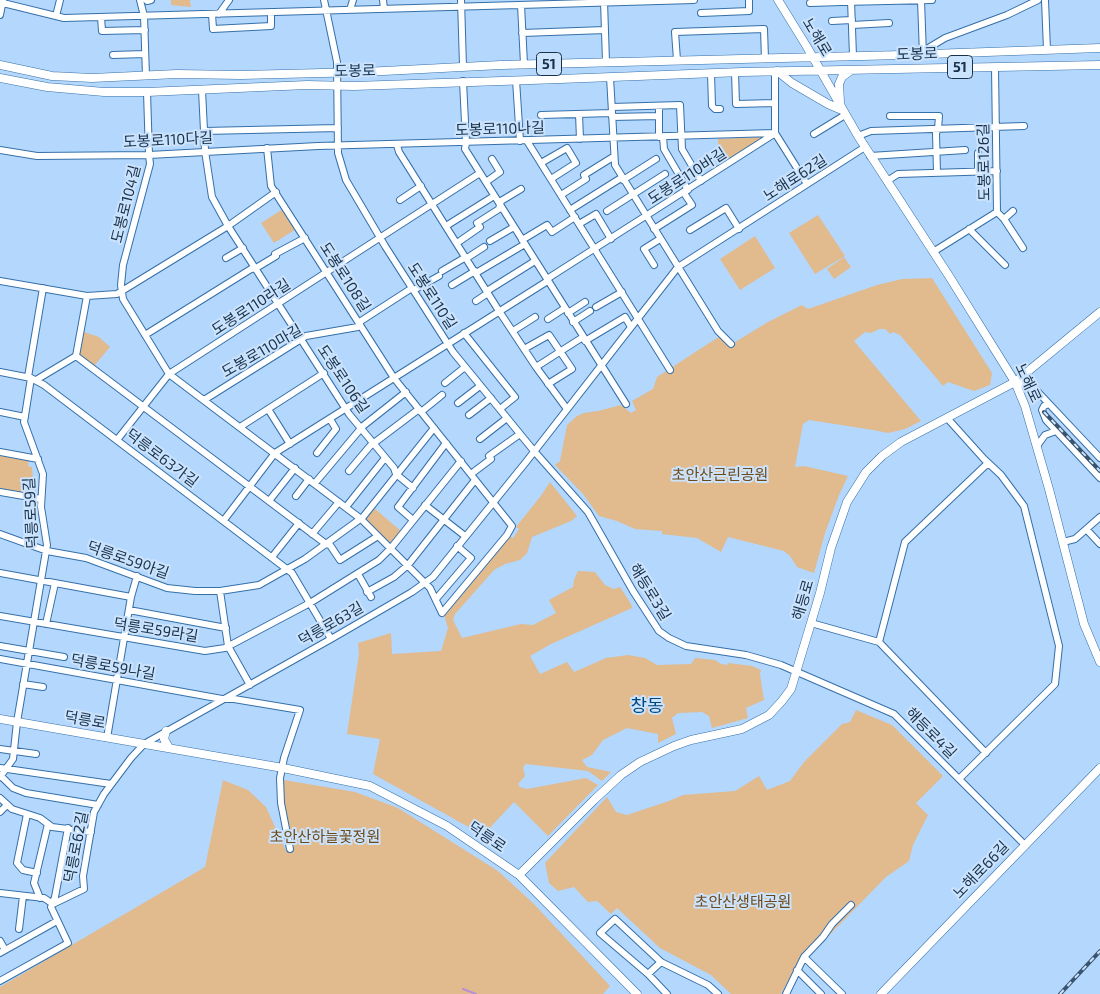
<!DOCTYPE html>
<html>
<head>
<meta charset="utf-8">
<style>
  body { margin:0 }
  canvas { display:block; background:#b3d7fd }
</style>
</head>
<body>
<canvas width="1100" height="994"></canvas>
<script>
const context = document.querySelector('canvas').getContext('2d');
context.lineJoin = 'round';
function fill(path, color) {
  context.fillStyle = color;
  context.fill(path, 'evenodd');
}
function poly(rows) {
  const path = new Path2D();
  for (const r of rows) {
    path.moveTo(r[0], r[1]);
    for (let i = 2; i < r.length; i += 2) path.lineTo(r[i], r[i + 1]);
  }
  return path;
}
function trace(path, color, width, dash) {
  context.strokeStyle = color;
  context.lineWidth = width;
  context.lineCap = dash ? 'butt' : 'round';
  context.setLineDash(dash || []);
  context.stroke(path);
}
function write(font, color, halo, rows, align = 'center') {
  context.font = font + ' "Exo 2","Noto Sans KR",sans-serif';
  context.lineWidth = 4;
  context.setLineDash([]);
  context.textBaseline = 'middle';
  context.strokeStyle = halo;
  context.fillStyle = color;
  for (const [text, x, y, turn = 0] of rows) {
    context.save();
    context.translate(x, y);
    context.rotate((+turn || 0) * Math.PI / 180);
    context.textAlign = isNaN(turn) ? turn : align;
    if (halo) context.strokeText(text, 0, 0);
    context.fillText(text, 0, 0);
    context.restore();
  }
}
const green = poly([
  [171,0,190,0,191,7,171,5],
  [766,137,725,164,718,150,718,139],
  [283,209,296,229,274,243,261,223],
  [818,215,845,256,815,274,789,233],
  [755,236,775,268,740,290,720,259],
  [844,257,851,267,834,279,827,269],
  [932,278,992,373,990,385,974,391,948,382,943,386,900,335,893,332,890,334,885,329,879,329,871,333,865,332,854,341,921,421,905,429,888,433,873,430,809,420,803,424,795,467,804,466,848,476,839,495,825,533,814,573,797,567,790,556,784,551,728,537,721,552,697,538,662,534,662,531,635,529,617,521,599,516,583,494,555,465,560,461,567,425,577,416,584,413,598,411,621,405,631,413,636,410,632,401,653,389,657,377,720,336,732,344,768,322,802,305,808,309,877,285,902,279],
  [84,332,99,337,110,347,94,366,79,355],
  [0,454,29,459,28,466,32,467,34,495,0,489],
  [550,482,577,516,571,521,532,537,527,553,520,560,505,564,494,570,455,614,453,620,462,638,521,624,533,625,556,613,549,600,573,587,574,580,578,571,595,572,605,585,614,589,620,587,631,604,632,608,551,644,530,656,540,674,567,662,574,672,606,658,628,655,645,658,657,665,691,664,695,658,715,660,721,664,727,665,728,663,752,666,761,670,760,674,764,700,746,708,748,718,712,728,709,716,702,712,678,713,672,718,676,734,658,743,658,734,627,728,603,740,592,755,582,760,587,767,611,772,602,781,588,771,526,764,523,767,525,776,518,784,520,787,527,789,586,778,598,785,548,836,514,802,483,835,373,774,380,739,347,734,359,654,358,643,391,633,392,654,441,651,448,628,444,615,450,606,472,582,507,535,513,538,519,529,516,527,540,497],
  [373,507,402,532,392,545,364,519],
  [856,710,892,725,943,776,916,803,928,815,913,845,909,861,886,877,809,956,800,958,781,994,731,994,711,975,660,948,617,908,611,914,597,901,588,902,574,887,558,891,549,883,545,863,607,797,616,812,627,815,669,801,683,795,735,791,759,776,767,790,790,781,804,762,842,724,850,722],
  [223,780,248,790,266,807,286,851,293,849,284,801,284,780,355,792,398,808,498,871,533,903,610,986,603,994,0,994,0,987,205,867]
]);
const stream = poly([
  [463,989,476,994]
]);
const minor = poly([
  [140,0,144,16,146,76],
  [146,0,147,1,151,0],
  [324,0,337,62,338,153,346,180,385,246,453,352,534,451,588,512,633,591,659,631,669,638,686,646,746,655,781,665,894,714,1025,845],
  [383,0,384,9],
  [461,0,463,66],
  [840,0,842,2,932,0],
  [851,0,853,56],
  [921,0,923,55],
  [1045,0,1047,50],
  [604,1,606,62],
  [3,3,64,18,694,0],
  [810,3,842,2],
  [521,5,524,64],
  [350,10,353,0],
  [701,13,749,11,749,0],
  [212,14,213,29,271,26,271,12],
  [219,14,229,0],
  [0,15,3,0],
  [56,16,60,0],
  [101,17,102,31,145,30],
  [832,21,852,20],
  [852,25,889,23],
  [522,33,605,30],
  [113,55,145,54],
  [928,55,930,47,945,38,1007,15,1038,0],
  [677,60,675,32,764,29,765,59],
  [995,67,997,212,1004,219,1023,248],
  [775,71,775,133,807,184],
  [735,72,736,104,775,103],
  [711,73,712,106,715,109,720,109],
  [610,77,615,165,718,331,731,344],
  [516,80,520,141],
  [463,81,466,143,465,149,626,404],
  [202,90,205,151,212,197,228,226,349,414,394,468,396,474,413,488],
  [147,92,149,155,150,164,123,265,121,285,123,299,169,374,361,519,430,588,442,613],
  [659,106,659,137],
  [612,107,680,105,682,149,701,181],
  [579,114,580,139],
  [541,115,612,113],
  [890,116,939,116,938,129,936,133,937,173],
  [612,117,659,116],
  [204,131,338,128],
  [814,134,845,115],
  [858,136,871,131,1024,126],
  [663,137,664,149,688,190],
  [527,141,670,370],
  [397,145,399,152,499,311,536,367,567,409],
  [267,148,271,186,394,378,512,526,507,535,442,613],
  [0,150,37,156,149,155,318,146,775,133],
  [870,156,965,150],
  [541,163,567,148,576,163,551,179],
  [978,172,978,153],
  [623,180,656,159],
  [887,181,898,174,997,171],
  [486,182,500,172,492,159],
  [561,195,586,179,584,175,613,157],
  [400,200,421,186],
  [570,210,621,178],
  [607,211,665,174],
  [1004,219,1013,211],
  [579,224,596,214,611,239],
  [446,226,494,196],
  [654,229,692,205,684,193],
  [969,229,1005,265],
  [690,230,726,208,739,229],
  [522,240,547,225,552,232,575,217],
  [490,241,514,227],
  [457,243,480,227,477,223,499,209,501,201,521,189],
  [933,252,997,212],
  [226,258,243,248],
  [467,258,484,247],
  [654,265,644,249,660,239],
  [442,271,466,257],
  [476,273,525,244],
  [0,281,87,296,117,294,228,226,276,192],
  [452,285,475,271],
  [414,290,439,276],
  [487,291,535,261],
  [476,301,488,293],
  [596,307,622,292],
  [568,313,585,302],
  [548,319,565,308],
  [573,322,590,311],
  [513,331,535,317],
  [464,333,515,397,500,409],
  [145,335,251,269,256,268,276,256,275,254,305,238],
  [585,341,625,317,631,327],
  [524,349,549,335,572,369,548,384],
  [76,356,326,544,330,545,340,560,378,536],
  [76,356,87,296],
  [536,367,583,337],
  [0,372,31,378,44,385,292,573,331,639],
  [28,377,43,288],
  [36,380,76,356],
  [1015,382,1036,390,1100,458],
  [445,383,465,367],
  [204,400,306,336,358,327,361,321,412,288],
  [458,403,480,386],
  [1049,404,1044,406,1042,410,1046,420,1100,478],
  [268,409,290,444],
  [0,412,25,417],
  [421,412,442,395],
  [469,415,491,398],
  [948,419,984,459,1001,475,1024,506,1059,646,1055,684,959,779],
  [240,427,324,373],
  [480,439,507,418],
  [117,440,169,374,480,173],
  [1037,446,1045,435,1056,431],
  [0,452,38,459],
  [317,453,336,429,330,419],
  [349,471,370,446,419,409],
  [471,474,491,459,489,456,520,434],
  [315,483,363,426,406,392],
  [0,492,41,499],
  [296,496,309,479],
  [269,501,295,468],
  [425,505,465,536],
  [346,507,385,458],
  [224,520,275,453,546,282,550,277,774,134],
  [413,520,398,507,446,443],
  [1087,530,1100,544],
  [0,534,47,551,86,558,167,588,195,591,220,591,259,585,305,559,363,517,434,428],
  [312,534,339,502],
  [1063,542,1075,539,1100,517],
  [272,557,299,523],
  [0,573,131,597],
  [358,574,371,597],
  [220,591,228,646,250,685],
  [367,592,394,577,408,565,475,480],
  [436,599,471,558,457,546],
  [129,610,226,628],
  [0,616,205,651,225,648,310,603,379,560,391,548,461,461],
  [811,623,879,642,986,753],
  [46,624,55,583],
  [879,642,905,542,988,463],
  [0,646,64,657],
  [0,659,222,699,234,699,300,710,284,758,280,778,281,803,290,849],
  [23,684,43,687],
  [107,738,131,597,137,576],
  [0,749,36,754],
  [0,768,111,784],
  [1,776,13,788,26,793,98,805],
  [0,777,13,759,17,722,47,545,41,507,43,474,24,422,31,378],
  [0,798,12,809,40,818,52,827,91,832],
  [0,812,7,805],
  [27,814,17,863,23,870,37,873],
  [0,893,44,898,53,904],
  [40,898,34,883,48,824],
  [53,904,84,889,83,876,94,812,104,794,131,758,144,744,331,639,412,592,433,577,526,462,678,267,865,147],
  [19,929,23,896],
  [0,941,5,950],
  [0,953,57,921],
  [797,970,821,994],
  [648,974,661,962],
  [0,981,68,943,51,907,55,897,68,828],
  [667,994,648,974,600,933,615,919,661,962,708,985,718,994],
  [786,994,804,957],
  [842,994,804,957,823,937,832,924,851,905]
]);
const major = poly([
  [778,0,807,47,858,136,949,276,1015,382,1025,406,1049,489,1084,624,1100,662],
  [0,65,52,76,92,78,177,74,241,75,364,72,501,65,902,55,1100,48],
  [777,71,792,83,828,104,842,110],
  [0,78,47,87,104,92,147,92,307,85,354,86,560,79,742,72,1100,65],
  [840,102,839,84,842,77,850,71],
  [0,719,283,768,370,786,447,826,519,875,637,994],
  [166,731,164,739,169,748],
  [519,875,594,800,621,775,640,762,674,746,691,740,742,729,769,715,782,701,791,689,820,593,831,548,847,502,866,472,882,456,901,442,1015,382,1100,312],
  [881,994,1100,768]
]);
const rail = poly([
  [1044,412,1100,471],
  [1060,994,1100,951]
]);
const shields = [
  [549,64,25],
  [960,67,25]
];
const shieldNames = [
  ["51",549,64],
  ["51",960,67]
];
const streetNames = [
  ["노해로",817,37,59],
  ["도봉로",917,54,-2],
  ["도봉로",355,71,-1],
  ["도봉로110나길",500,129,-2],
  ["도봉로110다길",168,140,-3],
  ["도봉로126길",984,162,-91],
  ["도봉로110바길",687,176,-33],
  ["노해로62길",795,178,-33],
  ["도봉로104길",126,204,-76],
  ["도봉로108길",345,277,57],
  ["도봉로110길",432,296,57],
  ["도봉로110라길",251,307,-33],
  ["도봉로110마길",262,351,-30],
  ["도봉로106길",343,379,56],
  ["노해로",1028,383,65],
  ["덕릉로63가길",162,458,37],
  ["덕릉로59길",31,513,-93],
  ["덕릉로59아길",128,560,19],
  ["해등로3길",650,592,58],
  ["해등로",803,600,-74],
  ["덕릉로63길",331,624,-30],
  ["덕릉로59라길",156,630,9],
  ["덕릉로59나길",113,667,10],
  ["덕릉로",85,720,10],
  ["해등로4길",931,733,45],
  ["덕릉로",487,837,34],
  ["덕릉로62길",76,847,-79],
  ["노해로66길",981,870,-46]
];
const parkNames = [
  ["초안산근린공원",720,475],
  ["초안산하늘꽃정원",325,837],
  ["초안산생태공원",743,902]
];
const quarterNames = [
  ["창동",647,706]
];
fill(green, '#e1ba8e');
trace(stream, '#b790d5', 2);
trace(minor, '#3570a9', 8);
trace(major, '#3570a9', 9);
trace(minor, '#fff', 6);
trace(major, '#fff', 8);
trace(rail, '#39546f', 4);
trace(rail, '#cbe3fd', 2, [5.5]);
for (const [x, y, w] of shields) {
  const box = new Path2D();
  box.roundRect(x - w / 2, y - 11.5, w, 23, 4);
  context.fillStyle = '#cbe3fd';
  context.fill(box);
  trace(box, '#19324a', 1);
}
write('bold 14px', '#19324a', null, shieldNames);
write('15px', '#19324a', '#cbe3fd', streetNames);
write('15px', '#6f4a17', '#cbe3fd', parkNames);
write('18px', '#01477c', '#cbe3fd', quarterNames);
</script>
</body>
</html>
